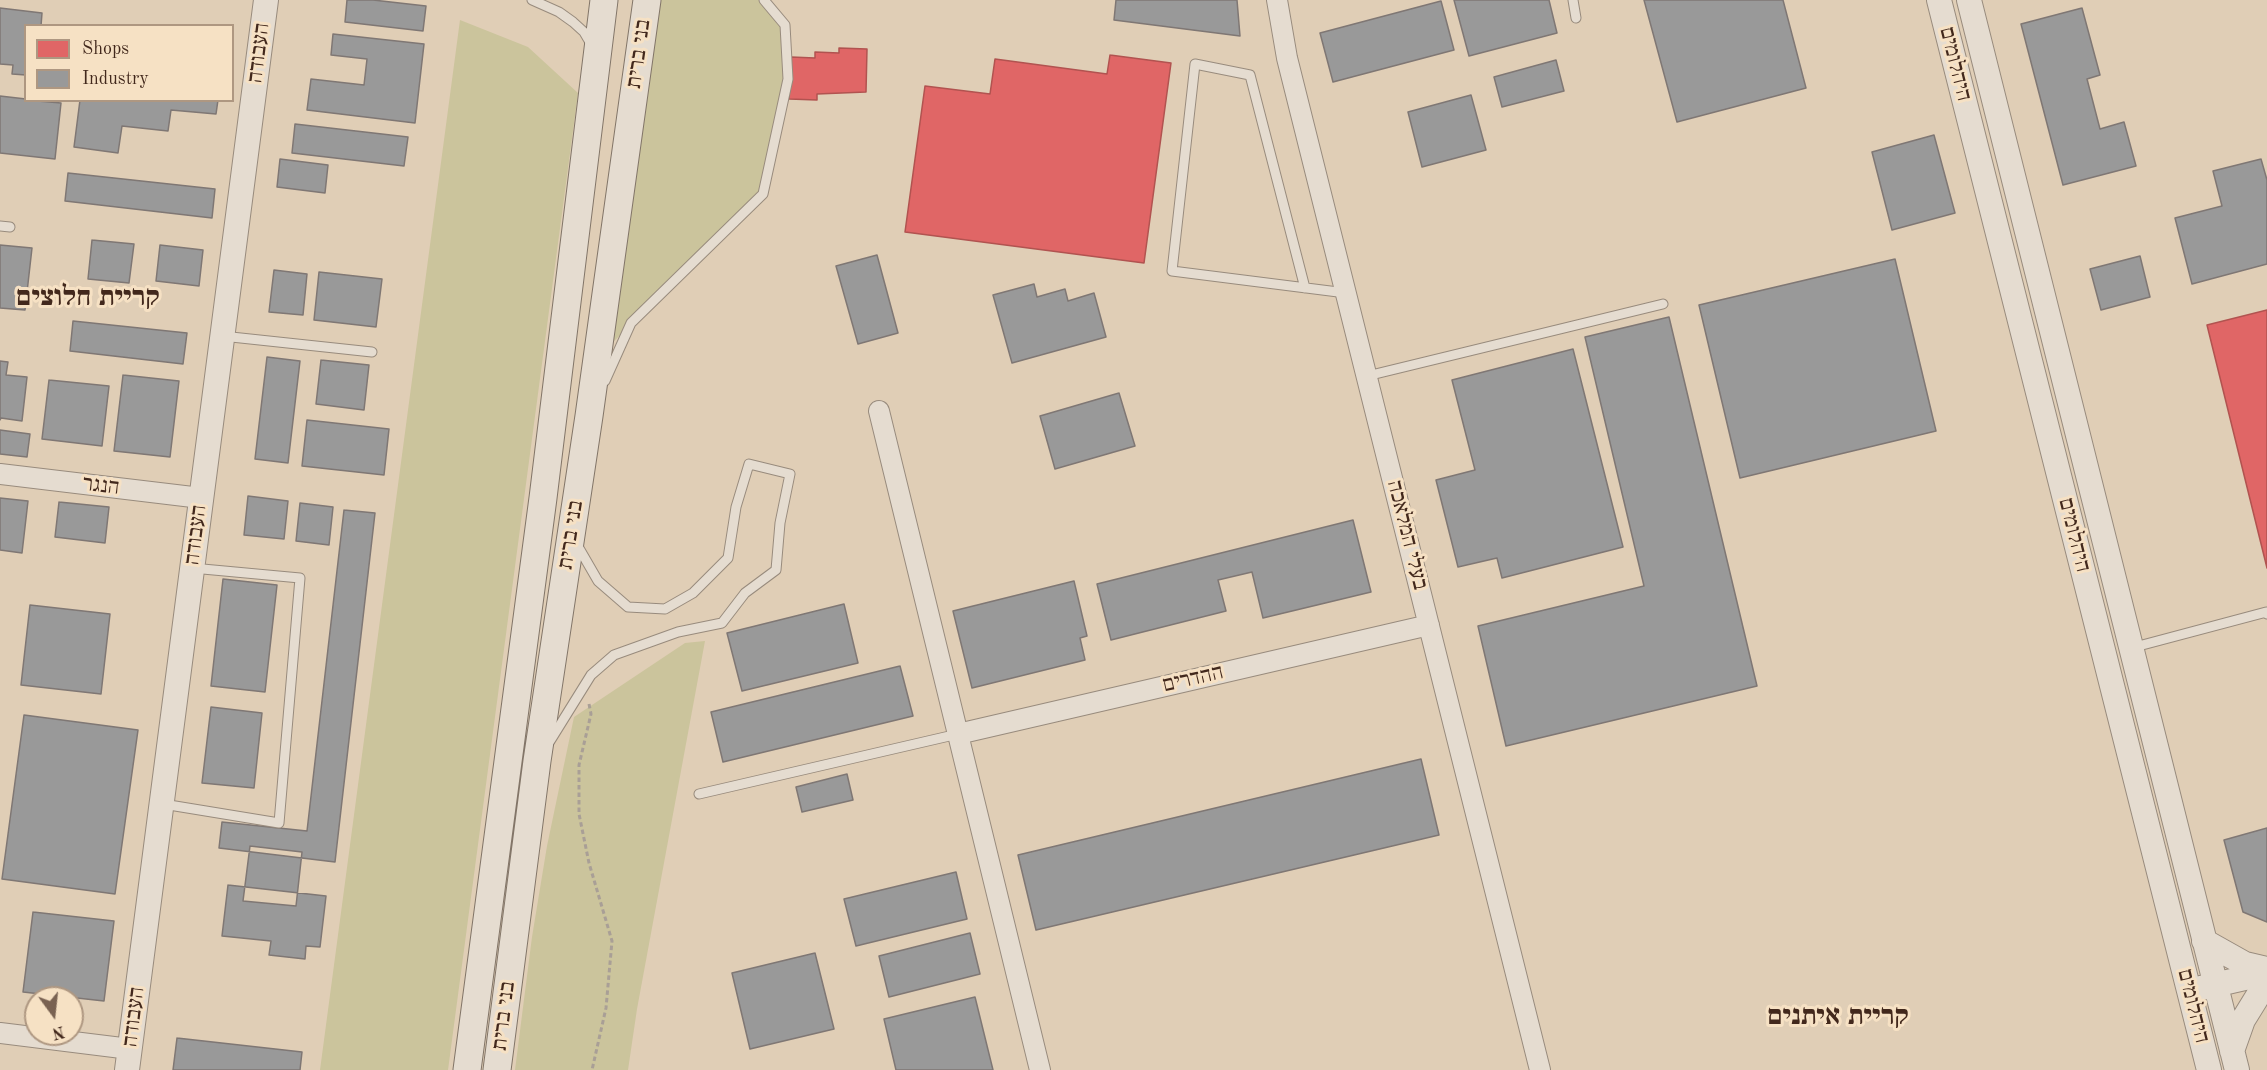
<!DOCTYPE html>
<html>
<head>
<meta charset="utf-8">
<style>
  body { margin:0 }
  #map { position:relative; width:2267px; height:1070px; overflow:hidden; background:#e0ceb6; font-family:"Old Standard TT",serif }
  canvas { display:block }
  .legend { position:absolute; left:24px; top:24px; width:210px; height:78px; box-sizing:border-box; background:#f6e1c4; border:2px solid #ae9781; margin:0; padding:8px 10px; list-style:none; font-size:18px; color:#42281c }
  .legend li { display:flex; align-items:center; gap:12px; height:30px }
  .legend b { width:30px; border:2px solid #ae9781 }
  .north { position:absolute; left:24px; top:986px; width:60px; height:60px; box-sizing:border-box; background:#f6e1c4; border:2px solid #ae9781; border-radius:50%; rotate:165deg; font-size:16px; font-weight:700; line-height:24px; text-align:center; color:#42281c }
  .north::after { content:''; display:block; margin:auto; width:21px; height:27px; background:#796252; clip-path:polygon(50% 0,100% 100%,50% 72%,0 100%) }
</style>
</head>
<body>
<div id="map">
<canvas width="2267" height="1070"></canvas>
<ul class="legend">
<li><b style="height:16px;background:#e06666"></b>Shops</li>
<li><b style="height:16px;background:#999"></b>Industry</li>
</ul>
<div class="north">N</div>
</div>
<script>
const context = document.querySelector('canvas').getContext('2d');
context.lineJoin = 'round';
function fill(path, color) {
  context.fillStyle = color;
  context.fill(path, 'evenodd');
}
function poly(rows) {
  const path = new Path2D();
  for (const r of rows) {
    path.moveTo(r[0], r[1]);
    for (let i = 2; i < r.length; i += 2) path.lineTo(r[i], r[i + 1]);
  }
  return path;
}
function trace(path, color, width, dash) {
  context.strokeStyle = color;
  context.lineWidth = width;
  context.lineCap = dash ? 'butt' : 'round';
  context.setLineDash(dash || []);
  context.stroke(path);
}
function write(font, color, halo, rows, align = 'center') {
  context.font = font + ' "Old Standard TT","Frank Ruhl Libre",serif';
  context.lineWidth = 6;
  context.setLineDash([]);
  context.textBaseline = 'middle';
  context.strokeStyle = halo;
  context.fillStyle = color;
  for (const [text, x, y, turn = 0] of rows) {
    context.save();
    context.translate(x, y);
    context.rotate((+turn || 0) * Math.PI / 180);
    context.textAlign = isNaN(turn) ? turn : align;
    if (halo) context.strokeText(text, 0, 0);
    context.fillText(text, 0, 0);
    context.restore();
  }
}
const green = poly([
  [646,0,764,0,785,25,788,79,763,194,596,359],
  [460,20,528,47,578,93,448,1070,320,1070],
  [705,641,637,1009,628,1070,515,1070,532,937,547,846,574,717,685,643]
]);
const shops = poly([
  [839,48,867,49,866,92,817,94,817,100,789,99,791,57,815,58,815,52,839,53,839,48],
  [1110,55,1171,63,1144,263,905,232,925,86,990,94,995,59,1107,74,1110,55],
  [2267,310,2267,568,2207,325,2267,310]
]);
const industry = poly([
  [347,0,373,0,426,6,423,31,345,22,347,0],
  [1116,0,1237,0,1240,36,1114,20,1116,0],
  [1454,0,1549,0,1557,33,1469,56,1454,0],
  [1644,0,1783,0,1806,88,1677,122,1644,0],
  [1441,1,1454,50,1333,82,1320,33,1441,1],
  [0,8,42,13,41,26,26,26,26,75,12,74,13,65,0,64,0,8],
  [2082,8,2100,75,2087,79,2100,129,2124,122,2136,166,2063,185,2021,24,2082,8],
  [333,34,424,44,415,123,307,110,311,79,364,85,367,59,331,55,333,34],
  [1556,60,1564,91,1502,107,1494,77,1556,60],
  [1471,95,1486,150,1422,167,1408,112,1471,95],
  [0,96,26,99,26,100,61,103,55,159,0,153,0,96],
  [80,100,218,100,216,114,171,110,168,131,122,126,118,153,74,147,80,100],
  [295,124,408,137,404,166,292,153,295,124],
  [1934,135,1955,213,1892,230,1872,152,1934,135],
  [280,159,328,165,325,193,277,187,280,159],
  [2261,159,2267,180,2267,264,2192,284,2175,218,2222,206,2213,171,2261,159],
  [68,173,215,189,212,218,65,201,68,173],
  [92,240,134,244,129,283,88,279,92,240],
  [0,245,32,248,25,310,0,308,0,245],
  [160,245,203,250,199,286,156,281,160,245],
  [877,255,898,333,858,344,836,266,877,255],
  [2140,256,2150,297,2101,310,2090,269,2140,256],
  [1895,259,1936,431,1740,478,1699,305,1895,259],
  [274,270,307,274,303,315,269,312,274,270],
  [319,272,382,279,376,327,314,320,319,272],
  [1034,284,1037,297,1065,289,1068,301,1094,293,1106,337,1012,363,993,295,1034,284],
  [1669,317,1757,686,1506,746,1478,626,1644,586,1585,337,1669,317],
  [73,321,187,333,183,364,70,351,73,321],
  [1573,349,1623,547,1502,578,1497,558,1458,567,1436,480,1475,470,1452,380,1573,349],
  [267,357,300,361,288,463,255,459,267,357],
  [321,360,369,365,364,410,316,404,321,360],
  [0,361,8,362,6,375,27,377,22,421,1,418,0,420,0,361],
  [123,375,179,381,170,457,114,451,123,375],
  [49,380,109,386,102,446,42,439,49,380],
  [1119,393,1135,446,1055,469,1040,416,1119,393],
  [307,420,389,429,384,475,302,466,307,420],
  [0,430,30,434,27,457,0,454,0,430],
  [248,496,288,501,284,539,244,535,248,496],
  [0,498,28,501,22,553,0,550,0,498],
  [59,502,109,507,105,543,55,537,59,502],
  [300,503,333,507,329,545,296,541,300,503],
  [344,510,375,513,335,862,219,848,222,822,307,831,344,510],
  [1353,520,1371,592,1263,618,1252,572,1218,580,1226,611,1111,640,1097,584,1353,520],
  [223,579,277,585,265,692,211,686,223,579],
  [1074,581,1087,636,1080,638,1085,660,972,688,953,611,1074,581],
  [844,604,858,663,742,691,727,633,844,604],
  [30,605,110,614,101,694,21,685,30,605],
  [900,666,913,716,723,762,711,712,900,666],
  [211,707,262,713,254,788,202,783,211,707],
  [24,715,138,730,115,894,2,879,24,715],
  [1421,759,1439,835,1036,930,1018,855,1421,759],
  [847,774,853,800,802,812,796,787,847,774],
  [2267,828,2267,922,2243,912,2224,840,2267,828],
  [250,846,302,852,296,906,243,901,250,846],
  [956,872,967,919,856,946,844,899,956,872],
  [228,885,326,896,320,947,306,946,305,959,269,955,271,941,222,936,228,885],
  [33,912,114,921,104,1001,23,992,33,912],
  [970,933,980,974,889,997,879,956,970,933],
  [815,953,834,1029,750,1049,732,973,815,953],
  [975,997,993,1070,896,1070,884,1019,975,997],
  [177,1038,302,1052,300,1070,173,1070,177,1038]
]);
const path = poly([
  [589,704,591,714,579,765,579,814,589,863,612,941,606,1008,592,1070]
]);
const service = poly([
  [532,0,559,12,573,22,584,32,591,44],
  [1573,0,1576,18],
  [0,226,10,227],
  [1305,288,1250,75,1195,64,1172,271,1346,293],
  [222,336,372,352],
  [1367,376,1663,304],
  [605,381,631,323,763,194,788,79,785,25,764,0],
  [2131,648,2266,612,2267,614],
  [550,741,591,675,614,655,678,632,722,623,745,593,776,570,780,523,790,474,749,464,736,507,728,558,693,593,665,609,628,607,598,581,576,543],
  [699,794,958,734],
  [163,804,279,823,300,578,192,568]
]);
const minor = poly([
  [1277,0,1287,58,1540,1070],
  [879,411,1040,1070],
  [0,474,201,498],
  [958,734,1429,625],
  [0,1033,130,1049]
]);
const tertiary = poly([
  [1939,0,2209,1070],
  [1969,0,2237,1070],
  [2204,941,2245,964,2267,969],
  [2201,988,2267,973],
  [2232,1051,2243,1020,2267,981],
  [127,1070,266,0]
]);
const secondary = poly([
  [467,1070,543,498,604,0],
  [497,1070,537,761,589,416,647,0]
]);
const streetNames = [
  ["העבודה",259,53,-83],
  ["בני ברית",639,54,-82],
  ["היהלומים",1955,64,76],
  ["הנגר",101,486,7],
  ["העבודה",196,535,-83],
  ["בני ברית",571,535,-81],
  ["בעלי המלאכה",1407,535,76],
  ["היהלומים",2074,535,76],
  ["ההדרים",1193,679,-13],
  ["היהלומים",2193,1006,76],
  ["בני ברית",504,1016,-83],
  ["העבודה",134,1017,-83]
];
const districtNames = [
  ["קריית חלוצים",88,298],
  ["קריית איתנים",1838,1017]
];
fill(green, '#cbc49c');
fill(shops, '#e06666');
trace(shops, '#b15350', 1.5);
fill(industry, '#999');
trace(industry, '#7f7774', 1.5);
trace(service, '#988b7d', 11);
trace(minor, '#988b7d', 22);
trace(tertiary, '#988b7d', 26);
trace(secondary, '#827568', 29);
trace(path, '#a99f96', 3, [4.5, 3]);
trace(service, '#e5dcd0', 9);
trace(minor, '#e5dcd0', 20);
trace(tertiary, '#e5dcd0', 24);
trace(secondary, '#e5dcd0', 27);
write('22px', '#42281c', '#f6e1c4', streetNames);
write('bold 28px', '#42281c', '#f6e1c4', districtNames);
</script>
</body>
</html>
